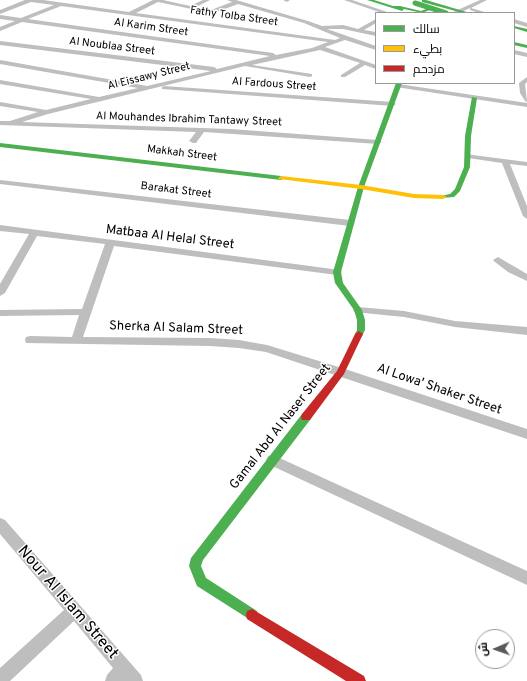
<!DOCTYPE html>
<html>
<head>
<meta charset="utf-8">
<style>
  body { margin:0 }
  #map { position:relative; width:527px; height:681px; overflow:hidden; background:#fff; font-family:Overpass,Cairo,sans-serif }
  canvas { display:block }
  .legend { position:absolute; left:375px; top:12px; width:140px; height:72px; box-sizing:border-box; background:#fff; border:1px solid #999; margin:0; padding:5px 7px; list-style:none; font-size:12px; color:#000 }
  .legend li { display:flex; align-items:center; gap:8px; height:20px }
  .legend b { width:20px; border:1px solid #999 }
  .north { position:absolute; left:475px; top:629px; width:40px; height:40px; box-sizing:border-box; background:#fff; border:1px solid #999; border-radius:50%; rotate:268deg; font-size:11px; font-weight:700; line-height:16px; text-align:center; color:#000 }
  .north::after { content:''; display:block; margin:auto; width:14px; height:18px; background:#595959; clip-path:polygon(50% 0,100% 100%,50% 72%,0 100%) }
</style>
</head>
<body>
<div id="map">
<canvas width="527" height="681"></canvas>
<ul class="legend">
<li><b style="height:5px;background:#4caf50"></b>سالك</li>
<li><b style="height:5px;background:#ffc107"></b>بطيء</li>
<li><b style="height:5px;background:#c62828"></b>مزدحم</li>
</ul>
<div class="north">ش</div>
</div>
<script>
const context = document.querySelector('canvas').getContext('2d');
context.lineJoin = 'round';
function poly(rows) {
  const path = new Path2D();
  for (const r of rows) {
    path.moveTo(r[0], r[1]);
    for (let i = 2; i < r.length; i += 2) path.lineTo(r[i], r[i + 1]);
  }
  return path;
}
function fill(path, color) {
  context.fillStyle = color;
  context.fill(path, 'evenodd');
}
function trace(path, color, width, dash) {
  context.strokeStyle = color;
  context.lineWidth = width;
  context.lineCap = dash ? 'butt' : 'round';
  context.setLineDash(dash || []);
  context.stroke(path);
}
function write(font, color, halo, rows, align = 'center') {
  context.font = font + ' Overpass,sans-serif';
  context.lineWidth = 3;
  context.setLineDash([]);
  context.textBaseline = 'middle';
  context.strokeStyle = halo;
  context.fillStyle = color;
  for (const [text, x, y, turn = 0] of rows) {
    context.save();
    context.translate(x, y);
    context.rotate((+turn || 0) * Math.PI / 180);
    context.textAlign = isNaN(turn) ? turn : align;
    if (halo) context.strokeText(text, 0, 0);
    context.fillText(text, 0, 0);
    context.restore();
  }
}
const street = poly([
  [25,0,43,0,129,12,153,0,163,0,190,6,203,0,210,0,196,7,211,10,232,2,227,0,236,0,308,21,322,26,343,25,358,29,376,19,376,23,364,30,376,32,376,36,343,29,327,29,376,46,376,50,345,40,325,47,376,65,376,69,365,65,345,77,341,77,341,75,360,63,320,50,252,65,312,74,312,76,310,77,245,66,48,114,22,122,231,129,378,140,382,142,378,144,204,132,196,143,193,143,189,141,196,132,0,125,0,121,10,121,38,112,0,106,0,102,46,110,91,99,0,84,0,80,99,97,138,88,0,64,0,60,147,86,211,71,0,45,0,41,214,67,217,69,270,56,22,22,0,31,0,27,15,21,0,19,0,15,21,18,54,5,31,2,0,14,0,10,25,0],
  [158,2,206,12,203,14,206,16,238,4,304,23,340,38,335,40,136,13,158,2],
  [61,6,328,42,312,48,276,55,273,53,28,19,61,6],
  [283,0,290,0,287,2,283,0],
  [344,0,352,0,390,13,382,13,344,0],
  [480,0,487,0,471,8,488,13,479,13,470,10,470,8,459,13,451,13,480,0],
  [514,19,527,23,527,27,514,23,514,19],
  [514,50,527,53,527,57,514,54,514,50],
  [527,77,527,82,525,84,527,102,525,101,520,93,519,83,527,77],
  [398,84,527,103,527,107,396,87,395,86,398,84],
  [164,86,393,102,396,104,393,106,162,89,162,87,164,86],
  [465,154,527,162,527,166,510,164,527,206,527,219,523,216,502,163,468,158,465,158,465,154],
  [0,180,350,220,355,223,350,226,0,184,0,180],
  [0,225,340,270,342,272,340,274,337,275,114,246,83,337,210,338,239,340,267,345,345,369,527,429,527,439,266,352,239,348,210,346,26,343,25,340,26,337,30,336,72,337,79,315,0,316,0,310,82,309,105,244,37,236,5,293,0,296,0,284,29,234,0,231,0,225],
  [498,257,527,274,527,281,508,272,495,262,493,260,498,257],
  [358,307,404,311,455,321,527,327,527,335,455,327,404,317,354,312,353,310,354,308,358,307],
  [273,455,527,571,527,585,268,464,266,460,268,456,273,455],
  [0,518,5,520,141,675,143,681,105,681,107,675,113,668,74,621,10,681,0,681,0,668,64,610,0,534,0,518]
]);
const fast = poly([
  [367,0,374,0,393,6,400,6,421,11,429,8,419,5,421,3,435,8,422,13,404,9,402,11,367,0],
  [422,0,426,0,470,13,463,13,422,2,422,0],
  [514,26,527,29,527,32,514,28,514,26],
  [514,42,527,45,527,48,514,45,514,42],
  [396,83,402,83,364,187,341,272,343,283,362,310,365,320,365,330,362,336,359,337,355,334,357,330,357,320,354,310,335,283,333,272,358,187,396,83],
  [472,97,477,98,471,136,470,167,460,191,454,197,441,198,441,196,450,194,455,189,464,167,465,136,472,97],
  [0,143,281,176,284,178,281,180,0,147,0,143],
  [306,413,310,414,311,417,310,420,203,560,201,566,206,578,257,611,258,615,257,619,252,621,197,586,189,566,191,558,302,414,306,413]
]);
const slow = poly([
  [281,176,361,185,414,194,443,195,447,197,443,199,414,198,361,189,279,179,278,178,281,176]
]);
const jam = poly([
  [359,331,363,334,344,374,310,420,302,420,301,417,302,414,337,371,355,334,359,331],
  [252,609,364,676,366,681,346,681,247,619,246,615,247,611,252,609]
]);
const fastBridge = poly([
  [415,3,446,13]
]);
const farStreetnames = [
  ["Fathy Tolba Street",234,17,8],
  ["Al Karim Street",151,28,8],
  ["Al Noublaa Street",112,47,7],
  ["Al Eissawy Street",149,77,-14],
  ["Al Fardous Street",274,85,4],
  ["Al Mouhandes Ibrahim Tantawy Street",189,120,2],
  ["Makkah Street",182,154,7],
  ["Barakat Street",176,191,7]
];
const streetNames = [
  ["Matbaa Al Helal Street",170,238,7],
  ["Sherka Al Salam Street",176,329,2],
  ["Al Lowa' Shaker Street",439,390,19],
  ["Gamal Abd Al Naser Street",281,427,-52]
];
const nearStreetnames = [
  ["Nour Al Islam Street",67,603,49]
];
fill(street, '#bebebe');
fill(fast, '#4caf50');
fill(slow, '#ffc107');
fill(jam, '#c62828');
trace(fastBridge, '#4caf50', 5);
write('11px', '#000', '#fff', farStreetnames);
write('13px', '#000', '#fff', streetNames);
write('16px', '#000', '#fff', nearStreetnames);
</script>
</body>
</html>
